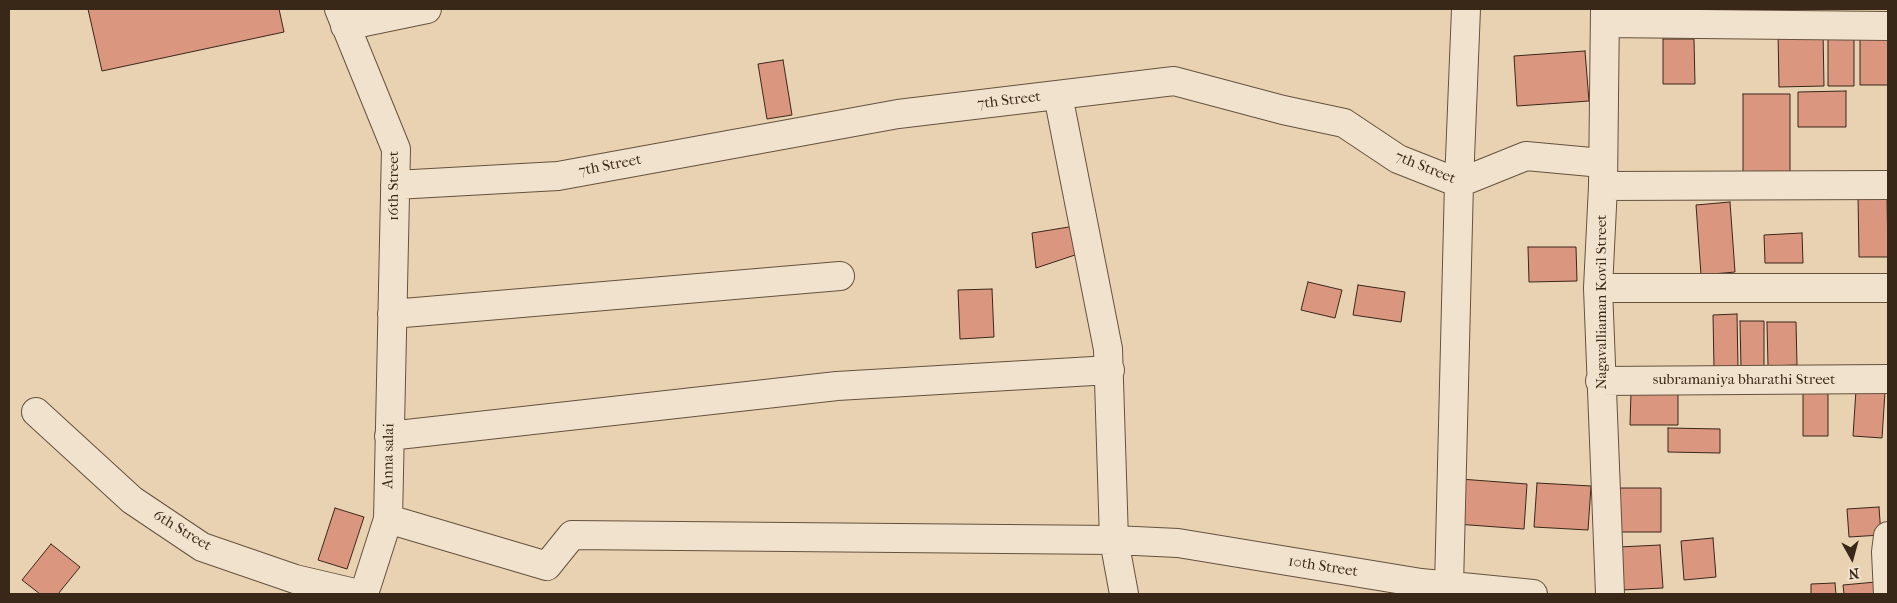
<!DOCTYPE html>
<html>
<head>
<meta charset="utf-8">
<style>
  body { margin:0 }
  #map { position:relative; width:1897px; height:603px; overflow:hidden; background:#e9d2b2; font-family:"IM FELL French Canon",serif }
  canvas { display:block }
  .frame { position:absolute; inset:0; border:10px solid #392718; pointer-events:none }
  .north { position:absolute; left:1827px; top:533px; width:50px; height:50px; -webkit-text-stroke:4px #f1e2cd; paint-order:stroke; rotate:173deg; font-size:14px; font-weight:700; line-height:20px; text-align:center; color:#392718 }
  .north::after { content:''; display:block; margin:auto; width:18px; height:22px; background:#392718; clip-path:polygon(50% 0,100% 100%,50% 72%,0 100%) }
</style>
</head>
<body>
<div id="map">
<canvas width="1897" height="603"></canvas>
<div class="frame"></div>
<div class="north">N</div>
</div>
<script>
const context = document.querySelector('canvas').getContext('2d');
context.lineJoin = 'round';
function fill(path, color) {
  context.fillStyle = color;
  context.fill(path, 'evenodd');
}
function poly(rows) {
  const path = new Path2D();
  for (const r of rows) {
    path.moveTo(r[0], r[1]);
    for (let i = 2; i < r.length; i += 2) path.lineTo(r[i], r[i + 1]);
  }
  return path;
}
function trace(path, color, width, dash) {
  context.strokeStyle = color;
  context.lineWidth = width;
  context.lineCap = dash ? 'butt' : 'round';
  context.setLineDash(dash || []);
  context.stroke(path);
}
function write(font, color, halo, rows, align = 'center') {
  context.font = font + ' "IM FELL French Canon",serif';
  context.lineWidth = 4;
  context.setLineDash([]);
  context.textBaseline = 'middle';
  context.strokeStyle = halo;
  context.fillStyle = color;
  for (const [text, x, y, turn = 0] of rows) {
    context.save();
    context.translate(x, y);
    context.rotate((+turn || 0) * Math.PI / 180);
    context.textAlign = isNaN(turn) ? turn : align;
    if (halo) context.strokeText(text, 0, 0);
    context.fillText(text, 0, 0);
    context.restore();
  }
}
const building = poly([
  [88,9,279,9,284,32,102,71,88,9],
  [1823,31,1824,86,1779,87,1778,32,1823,31],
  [1828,32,1854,32,1854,86,1828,86,1828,32],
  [1860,34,1888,34,1888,85,1860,85,1860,34],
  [1663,39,1694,39,1695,84,1663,84,1663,39],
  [1585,51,1589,101,1517,106,1514,56,1585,51],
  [783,60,792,115,767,119,758,64,783,60],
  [1846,91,1846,127,1798,127,1798,92,1846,91],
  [1743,94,1790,94,1790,172,1743,172,1743,94],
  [1858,195,1887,195,1888,257,1859,257,1858,195],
  [1730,202,1735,272,1701,275,1696,205,1730,202],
  [1075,226,1078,254,1036,268,1032,233,1075,226],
  [1802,233,1803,263,1765,263,1764,235,1802,233],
  [1528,247,1576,247,1577,281,1529,282,1528,247],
  [1308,282,1342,290,1335,318,1301,310,1308,282],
  [1358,285,1405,292,1401,322,1353,315,1358,285],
  [992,289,994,337,960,339,958,290,992,289],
  [1737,314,1738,367,1714,368,1713,315,1737,314],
  [1740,321,1764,321,1764,368,1741,368,1740,321],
  [1767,322,1796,322,1797,365,1768,366,1767,322],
  [1803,390,1828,390,1828,436,1803,436,1803,390],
  [1856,390,1885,392,1882,438,1853,436,1856,390],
  [1631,392,1678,392,1678,425,1630,425,1631,392],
  [1668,428,1720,429,1720,453,1668,452,1668,428],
  [1460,479,1527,484,1524,529,1456,524,1460,479],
  [1537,483,1591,486,1588,530,1534,527,1537,483],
  [1617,488,1661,488,1661,532,1617,532,1617,488],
  [1879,507,1881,535,1849,537,1847,509,1879,507],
  [335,508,364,517,347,569,318,560,335,508],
  [1713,538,1716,577,1684,580,1681,541,1713,538],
  [51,544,80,567,58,594,40,594,22,580,51,544],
  [1660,545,1663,588,1621,590,1619,547,1660,545],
  [1876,582,1878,594,1844,594,1843,585,1876,582],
  [1835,583,1836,594,1811,594,1811,584,1835,583]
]);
const minor = poly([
  [339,9,396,149,388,519,364,594],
  [1605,9,1603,186,1598,288,1610,594],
  [1605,23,1888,26],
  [345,26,427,9],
  [1058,95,1108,349,1114,540,1124,594],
  [395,185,558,176,898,114,1174,81,1283,110,1344,123,1398,159,1459,183,1526,156,1602,163],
  [1603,186,1888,185],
  [1598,288,1888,288],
  [392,314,840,276],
  [1600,381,1888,379],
  [36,412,132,500,202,547,295,579,359,594],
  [389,436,837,386,1110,370],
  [388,519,547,566,572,535,1114,540,1178,543,1421,583,1533,594],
  [1449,586,1459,183,1466,9],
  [1888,594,1886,552,1888,536]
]);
const streetNames = [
  ["7th Street",1009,101,-7],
  ["7th Street",610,166,-11],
  ["7th Street",1425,168,22],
  ["16th Street",394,186,-90],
  ["Nagavalliaman Kovil Street",1602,302,-90],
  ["subramaniya bharathi Street",1744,380],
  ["Anna salai",389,456,-89],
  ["6th Street",182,531,31],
  ["10th Street",1323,567,9]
];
fill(building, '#da967f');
trace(building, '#392718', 1);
trace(minor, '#65523e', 30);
trace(minor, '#f1e2cd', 28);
write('15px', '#392718', '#f1e2cd', streetNames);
</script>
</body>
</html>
